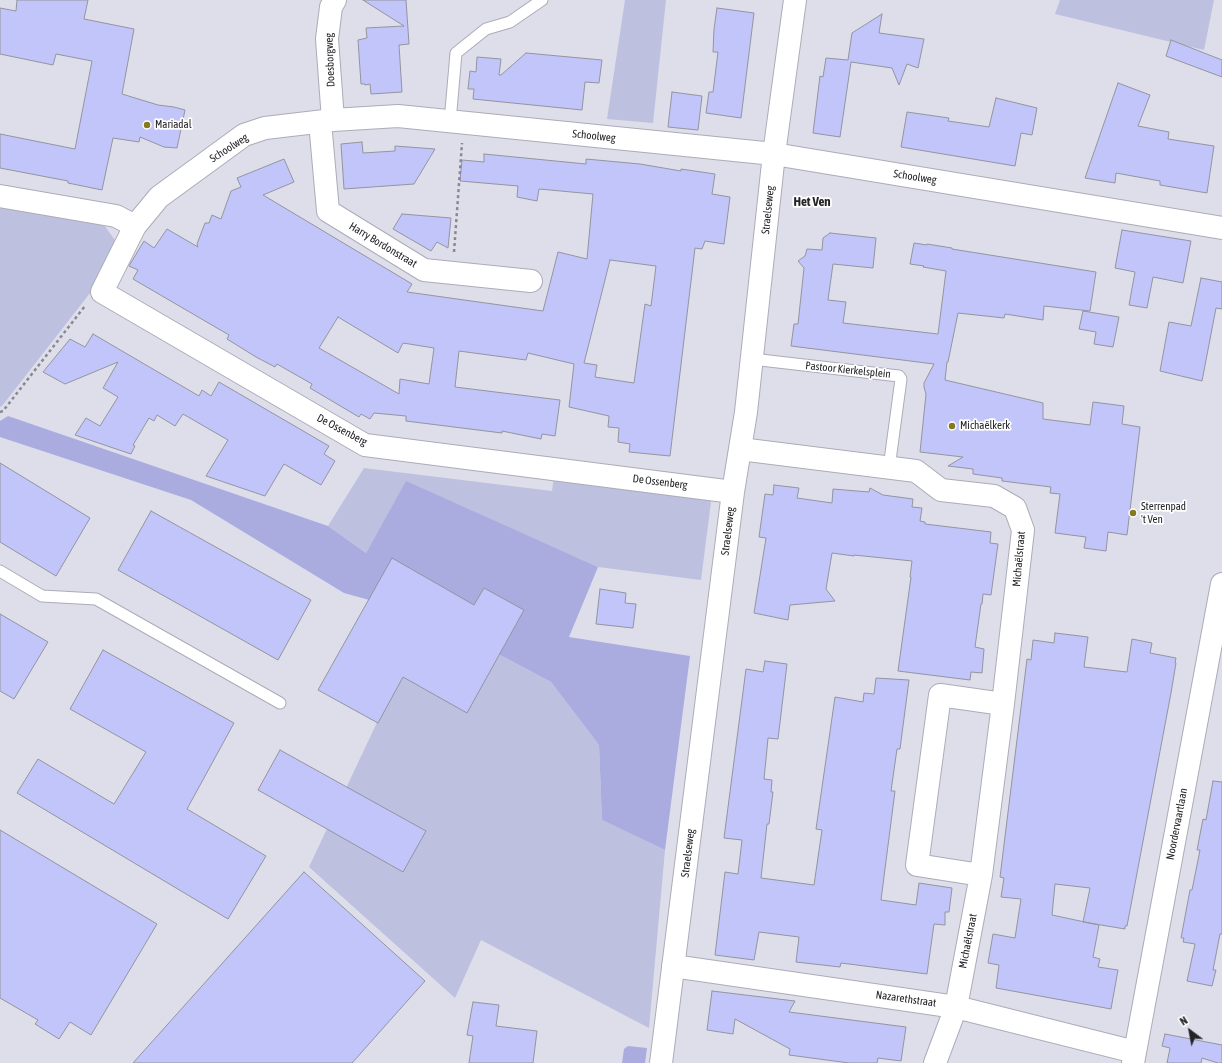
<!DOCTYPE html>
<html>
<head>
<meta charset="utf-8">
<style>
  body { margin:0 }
  #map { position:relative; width:1222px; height:1063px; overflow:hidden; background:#dddeea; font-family:"Asap Condensed",sans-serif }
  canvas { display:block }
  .north { position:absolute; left:1170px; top:1011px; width:40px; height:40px; -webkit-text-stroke:3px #fff; paint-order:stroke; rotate:328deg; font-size:11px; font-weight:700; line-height:16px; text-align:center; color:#232328 }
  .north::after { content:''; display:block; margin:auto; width:14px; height:18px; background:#232328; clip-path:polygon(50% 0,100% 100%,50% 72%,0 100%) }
</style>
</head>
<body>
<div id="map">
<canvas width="1222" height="1063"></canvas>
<div class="north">N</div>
</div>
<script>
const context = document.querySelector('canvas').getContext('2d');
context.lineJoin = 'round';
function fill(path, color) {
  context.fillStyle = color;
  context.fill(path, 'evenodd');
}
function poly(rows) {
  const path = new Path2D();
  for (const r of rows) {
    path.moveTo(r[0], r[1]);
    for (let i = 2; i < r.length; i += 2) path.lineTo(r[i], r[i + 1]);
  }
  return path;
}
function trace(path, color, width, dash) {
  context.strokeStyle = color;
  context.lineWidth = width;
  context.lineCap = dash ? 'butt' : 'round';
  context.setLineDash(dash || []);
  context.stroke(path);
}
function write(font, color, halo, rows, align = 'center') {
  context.font = font + ' "Asap Condensed",sans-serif';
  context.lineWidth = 3.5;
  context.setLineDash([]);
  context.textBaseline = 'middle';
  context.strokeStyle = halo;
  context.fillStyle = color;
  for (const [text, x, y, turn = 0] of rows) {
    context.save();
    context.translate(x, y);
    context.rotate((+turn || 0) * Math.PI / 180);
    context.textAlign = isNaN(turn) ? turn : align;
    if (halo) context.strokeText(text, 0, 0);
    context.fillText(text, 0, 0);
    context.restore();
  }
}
const green = poly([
  [625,0,666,0,653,123,607,119],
  [1060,0,1214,0,1204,50,1055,14],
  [0,203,102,222,117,243,101,279,2,406,0,407],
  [364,468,552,491,554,476,705,495,711,502,701,580,598,567,406,482,366,553,328,526],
  [427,616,551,682,599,745,602,820,665,850,649,1028,481,940,455,998,309,867]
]);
const forest = poly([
  [8,416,328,526,366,553,406,481,598,567,569,637,690,656,665,850,602,820,599,745,551,682,427,616,344,593,191,500,0,437,0,421],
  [628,1046,647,1048,645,1063,622,1063,624,1049]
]);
const building = poly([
  [17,0,88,0,84,19,134,29,122,94,158,105,174,107,185,110,177,148,164,147,140,137,139,142,113,138,102,190,68,183,68,181,0,168,0,134,75,149,92,61,56,54,53,65,0,54,0,8,16,11,17,0],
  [363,0,406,0,409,44,399,45,402,92,371,94,370,84,365,85,365,84,361,84,358,40,367,38,366,28,404,26,363,0],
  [717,8,754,13,741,118,706,113,709,92,713,92,718,52,713,52,714,29,717,8],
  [882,14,879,33,924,39,918,68,907,64,899,85,892,68,851,62,840,137,813,133,820,76,823,77,826,58,848,60,852,33,882,14],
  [1171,40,1222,60,1222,77,1166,56,1171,40],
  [526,53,602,60,599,83,585,82,582,110,473,99,474,89,468,89,470,71,476,72,477,57,501,59,499,75,501,75,526,53],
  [1118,83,1150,95,1138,126,1169,132,1168,139,1214,146,1207,193,1160,185,1160,181,1116,173,1115,183,1085,178,1118,83],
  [672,92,702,96,698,130,668,127,672,92],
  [996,98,1037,108,1032,135,1021,133,1015,166,901,147,907,112,949,118,948,121,989,127,996,98],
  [362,142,363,153,395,151,395,146,435,149,414,184,344,189,341,144,362,142],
  [484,154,586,164,586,159,640,164,681,171,681,169,715,174,712,194,730,197,724,244,705,241,702,249,695,248,670,456,629,452,630,444,618,442,619,428,608,427,609,416,569,407,574,364,528,353,526,360,459,351,455,387,560,400,555,436,542,434,541,439,502,431,502,433,406,421,406,416,374,413,370,419,361,414,359,417,310,388,312,384,277,364,275,367,256,357,227,339,229,335,133,279,138,270,129,266,144,241,154,248,167,229,198,247,197,244,205,223,209,223,212,215,221,219,231,191,241,187,237,178,284,159,294,182,263,195,412,284,407,292,543,311,558,252,587,259,593,194,539,189,537,201,517,197,518,186,460,181,462,160,484,162,484,154],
  [610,260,656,266,651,306,645,304,634,383,595,377,597,365,584,363,610,260],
  [338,317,398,353,403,343,434,348,429,384,400,379,399,394,319,348,338,317],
  [402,214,451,218,448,248,437,242,431,251,393,229,402,214],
  [1122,230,1191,241,1183,283,1153,277,1147,308,1129,305,1135,272,1115,268,1122,230],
  [830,233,876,238,873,268,833,264,828,300,846,302,843,323,938,334,946,271,923,267,924,266,910,264,914,243,927,245,927,244,952,248,952,249,1096,272,1090,311,1044,306,1043,320,1005,314,1004,318,958,313,948,362,947,362,945,380,1043,403,1043,419,1090,425,1093,402,1124,406,1122,424,1140,427,1127,535,1108,532,1106,551,1084,548,1086,537,1055,533,1060,494,1050,493,1051,487,1002,481,1002,478,973,474,973,469,948,466,963,457,920,452,926,394,924,387,924,383,934,364,791,346,794,324,798,324,804,268,798,261,805,256,807,249,822,250,823,238,830,233],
  [1201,278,1222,282,1222,309,1216,308,1202,381,1160,371,1169,322,1191,326,1201,278],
  [1083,311,1119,317,1113,347,1094,344,1096,332,1079,329,1083,311],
  [93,334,199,396,202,390,211,396,219,382,329,446,324,454,335,461,321,485,284,464,265,496,206,476,228,440,183,414,175,426,157,415,154,421,149,418,133,445,135,446,131,454,75,435,86,418,100,426,118,397,103,388,118,362,65,384,43,372,70,339,85,347,93,334],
  [0,463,90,518,56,576,0,542,0,463],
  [774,485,799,488,797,498,832,503,833,489,869,492,870,488,883,495,913,499,912,507,922,508,920,521,925,522,925,524,991,532,990,543,998,544,991,595,983,594,982,604,981,604,975,647,984,649,982,673,971,672,970,680,898,671,911,577,910,577,912,561,854,555,854,556,832,553,826,589,835,601,790,605,788,620,754,613,766,538,759,537,765,494,773,495,774,485],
  [151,511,311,600,278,660,118,570,151,511],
  [392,558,474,605,484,588,524,610,467,713,403,677,378,723,318,690,392,558],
  [600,589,626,593,625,603,636,604,633,628,596,624,600,589],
  [0,614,48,642,14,699,0,691,0,614],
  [1055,633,1088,637,1084,667,1127,672,1132,639,1152,643,1150,653,1176,658,1175,663,1176,663,1171,693,1127,926,1125,926,1125,929,1083,922,1090,888,1055,884,1052,915,1099,925,1093,957,1100,959,1098,967,1118,970,1111,1009,996,988,999,965,988,963,993,934,1015,938,1021,899,1001,897,1004,878,1000,877,1027,659,1031,660,1033,640,1054,643,1055,633],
  [103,650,234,723,187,809,266,856,228,919,17,793,38,759,114,804,146,752,70,709,103,650],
  [765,661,787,664,778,739,768,738,766,759,764,779,772,780,771,792,773,792,769,824,767,824,761,878,814,885,822,830,816,829,835,697,863,702,864,693,874,694,876,678,909,680,900,749,897,749,891,791,895,791,881,900,916,905,919,883,952,888,949,912,945,912,945,925,934,924,927,974,849,964,841,963,840,967,796,962,799,937,759,932,754,960,715,955,725,872,738,874,742,840,724,838,746,669,763,672,765,661],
  [280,750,426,831,403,872,258,790,280,750],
  [1213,781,1222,782,1222,934,1220,934,1213,970,1216,970,1212,986,1187,981,1195,944,1183,942,1184,938,1181,938,1190,890,1192,890,1200,850,1197,850,1203,819,1206,820,1213,781],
  [0,830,157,924,91,1035,70,1022,59,1039,35,1024,38,1020,0,998,0,830],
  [304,872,425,981,352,1063,133,1063,304,872],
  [712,991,795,1001,789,1012,906,1027,901,1061,878,1058,877,1063,849,1063,789,1055,790,1049,735,1019,733,1034,707,1030,712,991],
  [473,1002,499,1005,496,1026,537,1031,533,1063,469,1063,473,1036,467,1035,473,1002],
  [1165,1034,1222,1045,1222,1063,1218,1063,1202,1058,1201,1063,1167,1063,1170,1048,1162,1046,1165,1034]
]);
const path = poly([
  [454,252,462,143],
  [0,412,3,411,85,306]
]);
const service = poly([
  [450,122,456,53,486,29,510,22,542,0],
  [752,359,899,376,901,379,889,468],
  [0,571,42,596,96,599,280,703]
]);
const minor = poly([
  [333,120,327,39,331,7,335,0],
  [320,122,328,211,424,270,531,281],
  [0,196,116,216,135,226,159,197,244,135,265,128,333,120,398,116,774,154,1222,228],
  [135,226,102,292,365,445,733,492],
  [740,449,916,471,941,490,994,496,1015,508,1023,530,1003,704,981,875,956,1007,935,1063],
  [981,875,917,865,940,695,1003,704],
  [673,966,956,1007,1135,1052],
  [661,1063,733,492,746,412,774,154,795,0],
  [1133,1063,1222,584]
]);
const markers = [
  [147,125,4,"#857a20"],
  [952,426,4,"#857a20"],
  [1133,513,4,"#857a20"]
];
const streetNames = [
  ["Doesborgweg",330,60,-92],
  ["Schoolweg",594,136,6],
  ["Schoolweg",229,148,-33],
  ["Schoolweg",915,177,9],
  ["Straelseweg",768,210,-84],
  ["Harry Bordonstraat",383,245,31],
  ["Pastoor Kierkelsplein",848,370,6],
  ["De Ossenberg",342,430,28],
  ["De Ossenberg",660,482,7],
  ["Straelseweg",728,531,-83],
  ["Michaëlstraat",1019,559,-85],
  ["Noordervaartlaan",1177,824,-79],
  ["Straelseweg",688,853,-83],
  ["Michaëlstraat",968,941,-79],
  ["Nazarethstraat",906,999,8]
];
const poiNames = [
  ["Mariadal",155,125],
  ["Michaëlkerk",960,426],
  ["Sterrenpad",1141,507],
  ["'t Ven",1141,520]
];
const quarterNames = [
  ["Het Ven",812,202]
];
fill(green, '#bec0df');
fill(forest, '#aaacdf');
fill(building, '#c2c5f9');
trace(building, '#9394a0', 1);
trace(service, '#abacb8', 13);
trace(minor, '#abacb8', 24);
trace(path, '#878891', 2.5, [3, 3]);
trace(service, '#fff', 11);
trace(minor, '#fff', 22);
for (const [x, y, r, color] of markers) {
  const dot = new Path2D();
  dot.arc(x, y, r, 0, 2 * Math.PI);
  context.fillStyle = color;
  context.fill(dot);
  trace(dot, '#fff', 1.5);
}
write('11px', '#232328', '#fff', streetNames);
write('11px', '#232328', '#fff', poiNames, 'left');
write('bold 13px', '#232328', '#fff', quarterNames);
</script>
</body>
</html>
